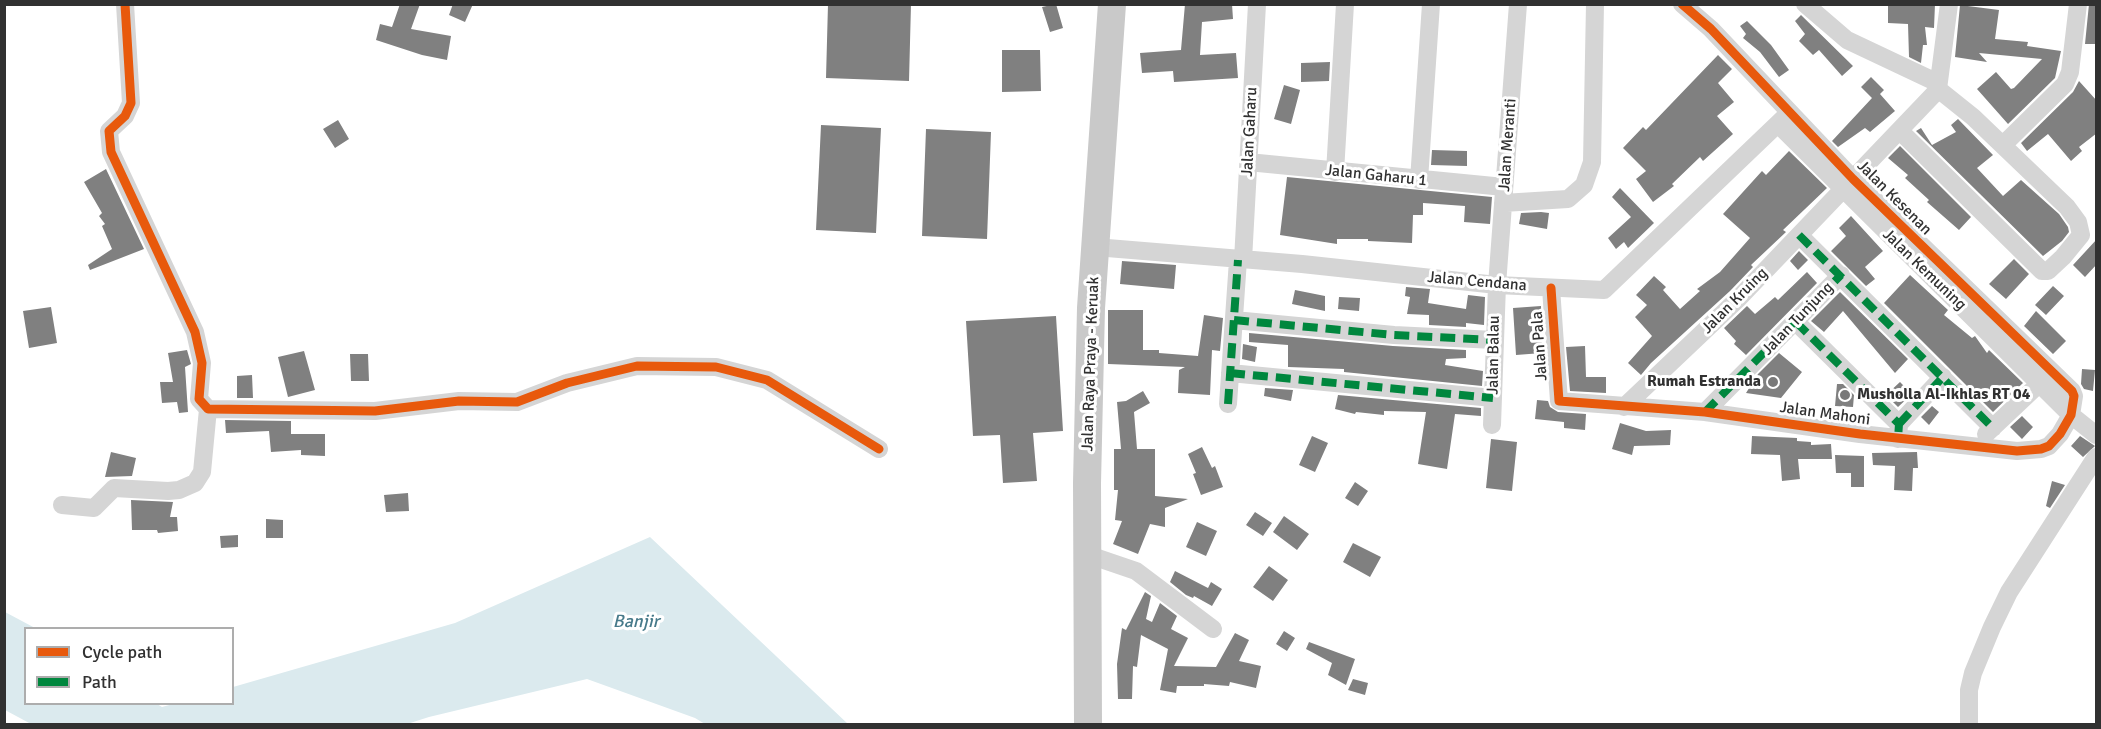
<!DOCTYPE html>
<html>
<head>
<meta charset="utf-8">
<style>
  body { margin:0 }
  #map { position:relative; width:2101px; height:729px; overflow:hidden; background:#fff; font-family:Signika,sans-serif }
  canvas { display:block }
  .frame { position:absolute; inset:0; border:6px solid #313131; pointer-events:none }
  .legend { position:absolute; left:24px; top:627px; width:210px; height:78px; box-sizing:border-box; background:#fff; border:2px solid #adadad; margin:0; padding:8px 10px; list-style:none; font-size:18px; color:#313131 }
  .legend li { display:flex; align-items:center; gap:12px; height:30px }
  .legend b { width:30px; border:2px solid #adadad }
</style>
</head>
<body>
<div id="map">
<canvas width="2101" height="729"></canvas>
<div class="frame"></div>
<ul class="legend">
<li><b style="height:8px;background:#e8590c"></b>Cycle path</li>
<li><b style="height:8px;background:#00873e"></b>Path</li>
</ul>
</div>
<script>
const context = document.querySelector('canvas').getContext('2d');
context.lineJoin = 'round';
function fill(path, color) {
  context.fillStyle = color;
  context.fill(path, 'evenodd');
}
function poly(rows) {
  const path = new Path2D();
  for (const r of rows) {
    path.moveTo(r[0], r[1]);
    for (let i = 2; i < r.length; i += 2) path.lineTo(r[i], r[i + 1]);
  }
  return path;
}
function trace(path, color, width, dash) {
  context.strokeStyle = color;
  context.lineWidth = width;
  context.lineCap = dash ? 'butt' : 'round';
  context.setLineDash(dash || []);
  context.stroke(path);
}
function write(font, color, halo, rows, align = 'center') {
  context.font = font + ' Signika,sans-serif';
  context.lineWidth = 6;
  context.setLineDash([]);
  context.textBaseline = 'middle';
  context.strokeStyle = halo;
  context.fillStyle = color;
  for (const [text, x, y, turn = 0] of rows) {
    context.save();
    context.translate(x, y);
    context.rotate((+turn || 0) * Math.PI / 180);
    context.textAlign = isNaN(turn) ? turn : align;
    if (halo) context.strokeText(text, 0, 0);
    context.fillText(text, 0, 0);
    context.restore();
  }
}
const water = poly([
  [650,537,848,724,705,724,695,718,587,679,429,717,407,724,31,724,5,710,5,612,35,628,26,628,26,704,157,704,162,707,173,704,232,704,233,687,455,623]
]);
const building = poly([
  [400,4,420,4,411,29,451,36,447,60,422,55,376,40,380,24,392,27],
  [453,4,473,4,465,22,449,15],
  [828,4,911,4,909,81,826,78],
  [1056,4,1063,28,1050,32,1042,7],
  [1185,4,1232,4,1233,19,1202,22,1200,55,1236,53,1238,78,1174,82,1173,71,1142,73,1140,53,1181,50],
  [1888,4,1935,4,1934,28,1925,27,1927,45,1923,45,1921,63,1909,57,1908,24,1888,23],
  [2089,4,2097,4,2097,44,2085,44],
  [1960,5,1999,10,1995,39,2028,42,2027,46,2061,51,2055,78,2008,124,1977,89,1996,72,2011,89,2014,88,2042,59,1979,53,1987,62,1955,57],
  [1801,15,1853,66,1842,76,1819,50,1813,55,1799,41,1805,34,1795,21],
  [1747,21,1771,45,1789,70,1779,77,1760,52,1743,38,1746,34,1740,26],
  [1002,50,1040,50,1041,91,1002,92],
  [1718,55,1732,69,1718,83,1734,102,1717,116,1733,134,1703,161,1700,157,1672,184,1674,186,1653,202,1636,179,1646,171,1623,148,1643,127,1646,130],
  [1330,62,1329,81,1301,82,1301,63],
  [1871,77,1884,90,1880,94,1895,111,1870,132,1865,128,1838,147,1832,141,1872,98,1861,87],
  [2079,81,2097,101,2097,133,2079,147,2082,151,2071,161,2048,134,2027,151,2021,143,2073,92],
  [1284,85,1300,90,1291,124,1274,119],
  [1958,119,1993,155,1977,168,2003,196,2021,180,2059,214,2068,227,2069,232,2062,241,2043,256,1916,131,1921,128,1932,145,1956,132,1951,125],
  [338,120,349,139,335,148,323,129],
  [821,125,881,128,876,233,816,230],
  [926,129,991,132,987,239,922,236],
  [1900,146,1971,217,1959,230,1927,202,1929,200,1905,178,1908,175,1888,158],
  [1432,150,1467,151,1467,166,1431,165],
  [1789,151,1827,188,1783,230,1786,232,1751,265,1753,267,1730,291,1651,363,1641,375,1628,363,1652,336,1635,317,1647,305,1636,295,1654,276,1666,287,1663,290,1680,309,1700,291,1697,289,1720,272,1750,238,1723,214,1762,171,1766,175],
  [106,169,144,249,90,270,88,265,112,249,102,226,105,224,99,216,102,213,84,182],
  [1287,177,1492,197,1490,224,1464,222,1465,206,1423,203,1423,215,1413,215,1412,243,1368,241,1368,239,1337,239,1337,244,1280,235],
  [1620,188,1654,223,1628,248,1624,242,1616,249,1608,238,1631,217,1612,197],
  [1541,212,1549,213,1547,229,1519,224,1521,213],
  [1851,216,1883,251,1865,267,1875,279,1866,286,1831,251,1846,236,1839,228],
  [2097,239,2097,264,2085,277,2073,265],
  [1799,251,1808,260,1798,270,1790,261],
  [2014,259,2029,274,2006,299,1989,284],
  [1122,261,1176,265,1174,289,1120,284],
  [1807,272,1817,283,1746,355,1734,344,1736,341,1724,328,1747,306,1755,314,1775,297,1778,300],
  [1910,275,1948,310,1944,315,1972,338,1975,336,1987,353,1989,350,2023,383,1993,412,1884,303],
  [2053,286,2064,296,2046,315,2035,305],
  [1406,287,1430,289,1428,303,1466,309,1468,295,1485,297,1484,325,1466,323,1466,327,1429,325,1429,315,1407,314,1410,297,1405,296],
  [1295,290,1325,296,1325,311,1292,304],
  [1840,292,1908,359,1895,373,1843,311,1824,332,1811,321],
  [1339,297,1360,298,1359,311,1338,309],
  [1541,306,1542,353,1516,355,1513,308],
  [51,307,57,343,29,348,23,311],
  [1108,310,1143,310,1143,350,1159,350,1159,353,1198,356,1204,315,1223,318,1220,351,1212,350,1210,395,1178,393,1179,370,1185,367,1108,364],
  [2036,311,2066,341,2053,354,2024,326],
  [1056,316,1063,431,1033,433,1037,481,1003,483,1000,435,973,436,966,321],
  [1249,333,1393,346,1466,350,1466,358,1446,359,1445,365,1483,371,1482,386,1344,372,1344,369,1288,367,1288,345,1249,342],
  [1243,344,1257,347,1255,362,1242,359],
  [1585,346,1586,377,1606,377,1606,393,1570,391,1566,347],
  [187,350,191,364,185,367,188,412,179,413,177,402,162,403,160,382,173,382,168,353],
  [304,351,315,390,288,397,278,357],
  [1779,353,1802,372,1781,398,1746,393,1758,374],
  [350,354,368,354,369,381,351,381],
  [2082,369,2095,370,2093,391,2084,389,2081,384],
  [252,375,253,398,237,398,237,376],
  [1900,382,1912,394,1898,407,1886,395],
  [1837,384,1843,384,1854,395,1853,407,1835,406],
  [1265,388,1293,390,1291,401,1264,396],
  [1143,391,1150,403,1134,412,1137,449,1155,449,1155,496,1188,499,1165,508,1165,527,1150,524,1138,554,1113,544,1122,521,1115,520,1118,490,1114,490,1114,449,1121,449,1117,402,1126,401],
  [1338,395,1481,408,1481,416,1455,414,1447,469,1418,464,1426,412,1384,411,1384,415,1356,412,1355,414,1335,409],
  [1537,400,1548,401,1550,407,1558,412,1586,414,1585,430,1564,428,1564,422,1535,419],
  [1932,406,1939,412,1929,425,1921,417],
  [2022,416,2033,427,2022,439,2010,427],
  [225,420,291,421,291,434,325,434,325,456,301,455,301,450,271,452,269,431,226,433],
  [1620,423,1646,431,1671,430,1670,445,1634,446,1632,455,1612,449],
  [1312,436,1328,443,1315,472,1299,465],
  [1752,436,1797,438,1797,441,1811,442,1811,445,1831,444,1832,459,1798,459,1800,479,1782,481,1780,455,1751,454],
  [2080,436,2095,446,2083,457,2071,446],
  [1491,439,1517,442,1512,491,1486,488],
  [1202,447,1212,468,1215,466,1223,487,1201,495,1193,474,1196,473,1188,454],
  [111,452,136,458,132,476,105,477],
  [1917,452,1918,468,1913,468,1912,491,1894,490,1895,466,1873,465,1872,453],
  [1835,455,1864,456,1864,487,1851,487,1851,473,1836,473],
  [2052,481,2065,485,2050,508,2046,506],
  [1355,482,1368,491,1358,506,1345,498],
  [408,493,409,511,386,512,384,495],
  [131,500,173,502,170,517,177,517,178,531,158,533,157,530,132,530],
  [1255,512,1272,523,1263,536,1246,525],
  [1284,516,1309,534,1297,550,1273,532],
  [266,519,283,520,283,538,266,538],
  [1197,522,1217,531,1206,556,1186,547],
  [238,535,238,547,221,548,220,536],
  [1353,543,1381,557,1370,577,1343,562],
  [1269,566,1288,580,1273,601,1253,587],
  [1175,571,1208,588,1211,582,1222,589,1212,606,1194,596,1193,598,1186,595,1170,582],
  [1145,592,1151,596,1146,619,1152,622,1160,603,1177,616,1171,629,1188,638,1174,666,1216,667,1235,633,1249,640,1239,661,1261,666,1256,688,1230,682,1229,686,1204,684,1204,686,1177,686,1176,693,1160,690,1168,649,1141,635,1137,667,1133,666,1132,699,1118,699,1117,664,1122,628,1126,630],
  [1284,631,1295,638,1287,651,1276,644],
  [1309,642,1355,659,1346,685,1328,675,1332,663,1306,649],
  [1353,679,1368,683,1365,695,1348,690]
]);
const street = poly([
  [125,4,131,103,125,116,109,131,111,152,195,332,202,363,199,399,208,409,375,411,459,401,517,402,567,383,637,366,716,367,767,380,879,449],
  [1805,4,1847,40,1938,83],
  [1778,124,2071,415,2096,435],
  [1900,131,2042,271,2048,271,2063,257,2081,235,2078,222,2067,207,1973,117,1938,89],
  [2003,145,2065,84,2070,72,2078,4],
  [1248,162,1504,187],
  [1335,172,1345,4],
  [1419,180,1431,4],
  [1503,203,1568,199,1584,185,1592,162,1595,4],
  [1799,235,1993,428],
  [1095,247,1302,264,1497,285,1604,290,1789,113],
  [1243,260,1257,4],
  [1551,288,1559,401,1705,412,1860,434,2017,451,2041,449,2049,446,2060,434,2071,415,2074,396,2072,391,1853,179,1711,29,1682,4],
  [1234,320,1394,335,1494,340],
  [1796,322,1899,424,1898,439],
  [1230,373,1493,398],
  [1228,404,1238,260],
  [1624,407,1738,299,1934,94,1938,89,1949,4],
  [1705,412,1841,275],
  [1899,424,1943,377],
  [1492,425,1497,285,1518,4],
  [1986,434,2040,383],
  [62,505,94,508,114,488,168,491,179,490,195,483,202,472,208,409],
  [1089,555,1136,571,1213,629],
  [1969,724,1969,690,1973,673,1992,627,2009,592,2096,457]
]);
const primary = poly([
  [1088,724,1087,483,1091,308,1112,4]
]);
const quiet = poly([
  [1799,235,1993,428],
  [1234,320,1394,335,1494,340],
  [1796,322,1899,424,1898,439],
  [1230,373,1493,398],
  [1228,404,1238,260],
  [1705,412,1841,275],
  [1899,424,1943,377]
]);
const cycleway = poly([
  [125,4,131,103,125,116,109,131,111,152,195,332,202,363,199,399,208,409,375,411,459,401,517,402,567,383,637,366,716,367,767,380,879,449],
  [1551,288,1559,401,1705,412,1860,434,2017,451,2041,449,2049,446,2060,434,2071,415,2074,396,2072,391,1853,179,1711,29,1682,4]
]);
const markers = [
  [1773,382,6,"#797979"],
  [1845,395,6,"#797979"]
];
const streetNames = [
  ["Jalan Gaharu",1250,132,-87],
  ["Jalan Meranti",1508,145,-86],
  ["Jalan Gaharu 1",1376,176,6],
  ["Jalan Kesenan",1894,198,45],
  ["Jalan Kemuning",1924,270,44],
  ["Jalan Cendana",1477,282,5],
  ["Jalan Kruing",1735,301,-45],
  ["Jalan Tunjung",1798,319,-46],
  ["Jalan Pala",1540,346,-94],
  ["Jalan Balau",1494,355,-89],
  ["Jalan Raya Praya - Keruak",1091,364,-88],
  ["Jalan Mahoni",1825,414,8]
];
const poiNames = [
  ["Rumah Estranda",1761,382],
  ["Musholla Al-Ikhlas RT 04",1857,395,"left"]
];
const waterNames = [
  ["Banjir",636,622]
];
fill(water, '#dbeaee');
fill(building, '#808080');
trace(street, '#d5d5d5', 18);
trace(primary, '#c9c9c9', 28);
trace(quiet, '#00873e', 8, [15, 8]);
trace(cycleway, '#e8590c', 9);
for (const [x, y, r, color] of markers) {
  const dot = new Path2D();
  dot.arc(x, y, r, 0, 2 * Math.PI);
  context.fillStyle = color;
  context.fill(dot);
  trace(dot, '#fff', 2);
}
write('16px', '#313131', '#fff', streetNames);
write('bold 16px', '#313131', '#fff', poiNames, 'right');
write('italic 18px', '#477a8a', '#fff', waterNames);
</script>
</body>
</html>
